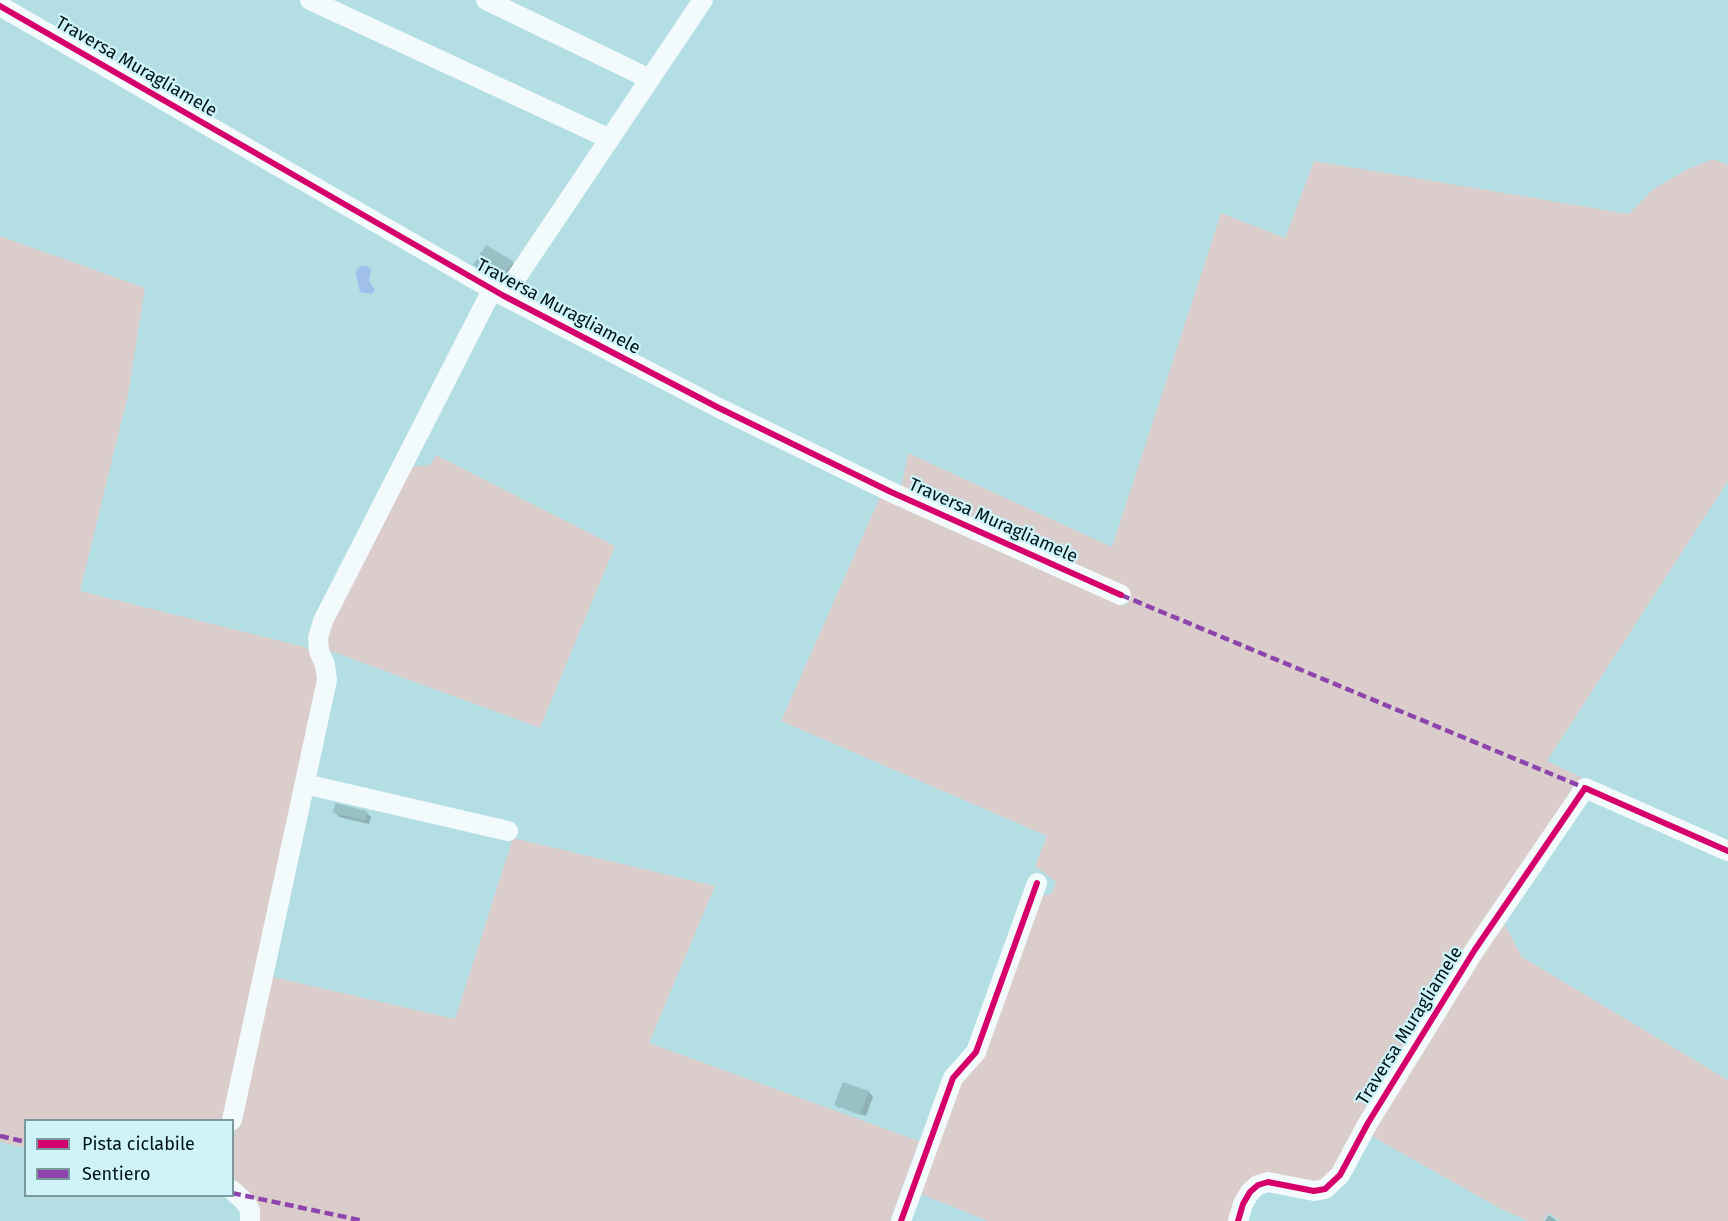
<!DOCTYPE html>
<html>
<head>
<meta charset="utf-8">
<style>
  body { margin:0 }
  #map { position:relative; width:1728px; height:1221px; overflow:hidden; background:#b2dee4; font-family:"Fira Sans",sans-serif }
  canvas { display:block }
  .legend { position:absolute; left:24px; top:1119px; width:210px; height:78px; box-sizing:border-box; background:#cef4f9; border:2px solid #7c9a9e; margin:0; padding:8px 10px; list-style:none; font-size:18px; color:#001215 }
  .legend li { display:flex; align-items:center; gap:12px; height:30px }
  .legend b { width:30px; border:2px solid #7c9a9e }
</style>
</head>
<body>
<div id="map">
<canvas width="1728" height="1221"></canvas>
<ul class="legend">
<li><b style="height:8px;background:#d6006c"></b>Pista ciclabile</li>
<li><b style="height:8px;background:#8e44ad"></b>Sentiero</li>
</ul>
</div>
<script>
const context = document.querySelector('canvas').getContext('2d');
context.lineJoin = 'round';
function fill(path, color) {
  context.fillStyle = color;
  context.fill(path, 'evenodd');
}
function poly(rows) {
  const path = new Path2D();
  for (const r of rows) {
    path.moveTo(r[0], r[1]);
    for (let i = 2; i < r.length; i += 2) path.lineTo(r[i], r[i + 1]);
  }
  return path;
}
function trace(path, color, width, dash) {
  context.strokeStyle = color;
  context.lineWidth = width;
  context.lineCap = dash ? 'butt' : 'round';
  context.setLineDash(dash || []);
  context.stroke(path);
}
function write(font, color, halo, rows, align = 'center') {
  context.font = font + ' "Fira Sans",sans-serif';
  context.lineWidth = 4.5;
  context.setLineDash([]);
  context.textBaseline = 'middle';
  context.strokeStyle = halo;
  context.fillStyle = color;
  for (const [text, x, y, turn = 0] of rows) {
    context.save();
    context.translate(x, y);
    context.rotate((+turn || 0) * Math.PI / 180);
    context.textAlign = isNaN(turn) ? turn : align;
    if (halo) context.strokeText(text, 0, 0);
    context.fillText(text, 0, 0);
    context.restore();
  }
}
const green = poly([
  [1713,159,1728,165,1728,481,1547,761,1581,777,1577,791,1335,1170,1320,1186,1269,1178,1233,1221,988,1221,916,1192,958,1081,1039,896,1051,894,1056,882,1035,866,1047,836,781,721,880,497,1126,606,1132,595,901,488,908,453,1112,547,1221,213,1285,238,1314,161,1629,214,1652,190,1686,170],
  [0,236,145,288,128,395,80,591,305,647,315,655,321,673,228,1120,26,1120,25,1148,0,1142],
  [436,455,615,546,540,728,328,650,326,637,328,627,407,470,415,466,430,465],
  [513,838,715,886,649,1043,919,1141,890,1221,256,1221,242,1188,233,1178,233,1142,269,976,455,1019],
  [1503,921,1522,957,1728,1080,1728,1221,1560,1221,1549,1213,1543,1221,1528,1221,1501,1209,1375,1138,1369,1132]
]);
const water = poly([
  [361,266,367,266,371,270,369,281,375,290,372,294,360,292,356,274,357,269]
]);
const shadow = poly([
  [512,262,517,267,505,284,475,264],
  [335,812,366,812,371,817,369,824,339,817],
  [844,1083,869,1092,873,1097,866,1116,839,1106,839,1109,836,1105],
  [1549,1215,1557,1221,1545,1221]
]);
const building = poly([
  [486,245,513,261,500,280,473,265],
  [335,803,367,811,365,820,333,813],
  [843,1082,869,1091,860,1115,834,1105]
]);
const minor = poly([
  [310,0,610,139],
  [486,0,650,79],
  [0,6,504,296,719,408,891,492,1121,595],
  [504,296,703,0],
  [305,784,508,831],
  [232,1120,327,680,325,665,319,651,318,638,323,621,492,290],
  [232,1190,245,1202,250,1210,250,1221],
  [901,1221,953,1078,976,1052,1037,883],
  [1238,1221,1243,1204,1250,1192,1258,1185,1268,1182,1314,1191,1325,1189,1340,1175,1368,1123,1474,951,1585,788,1728,851]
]);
const quiet = poly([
  [1121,595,1585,788],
  [0,1136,26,1142],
  [232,1193,364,1221]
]);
const cycleway = poly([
  [0,6,504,296,719,408,891,492,1121,595],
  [901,1221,953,1078,976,1052,1037,883],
  [1238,1221,1243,1204,1250,1192,1258,1185,1268,1182,1314,1191,1325,1189,1340,1175,1368,1123,1474,951,1585,788,1728,851]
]);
const streetNames = [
  ["Traversa Muragliamele",136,67,30],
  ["Traversa Muragliamele",558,307,28],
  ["Traversa Muragliamele",993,521,24],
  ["Traversa Muragliamele",1410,1026,-58]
];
fill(green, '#dacdcb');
fill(water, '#a0bfeb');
fill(shadow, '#0003');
fill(building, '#98c1c6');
trace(minor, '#f3fafb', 20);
trace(quiet, '#8e44ad', 4.5, [9, 4.5]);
trace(cycleway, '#d6006c', 6);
write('18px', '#001215', '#cef4f9', streetNames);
</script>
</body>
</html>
